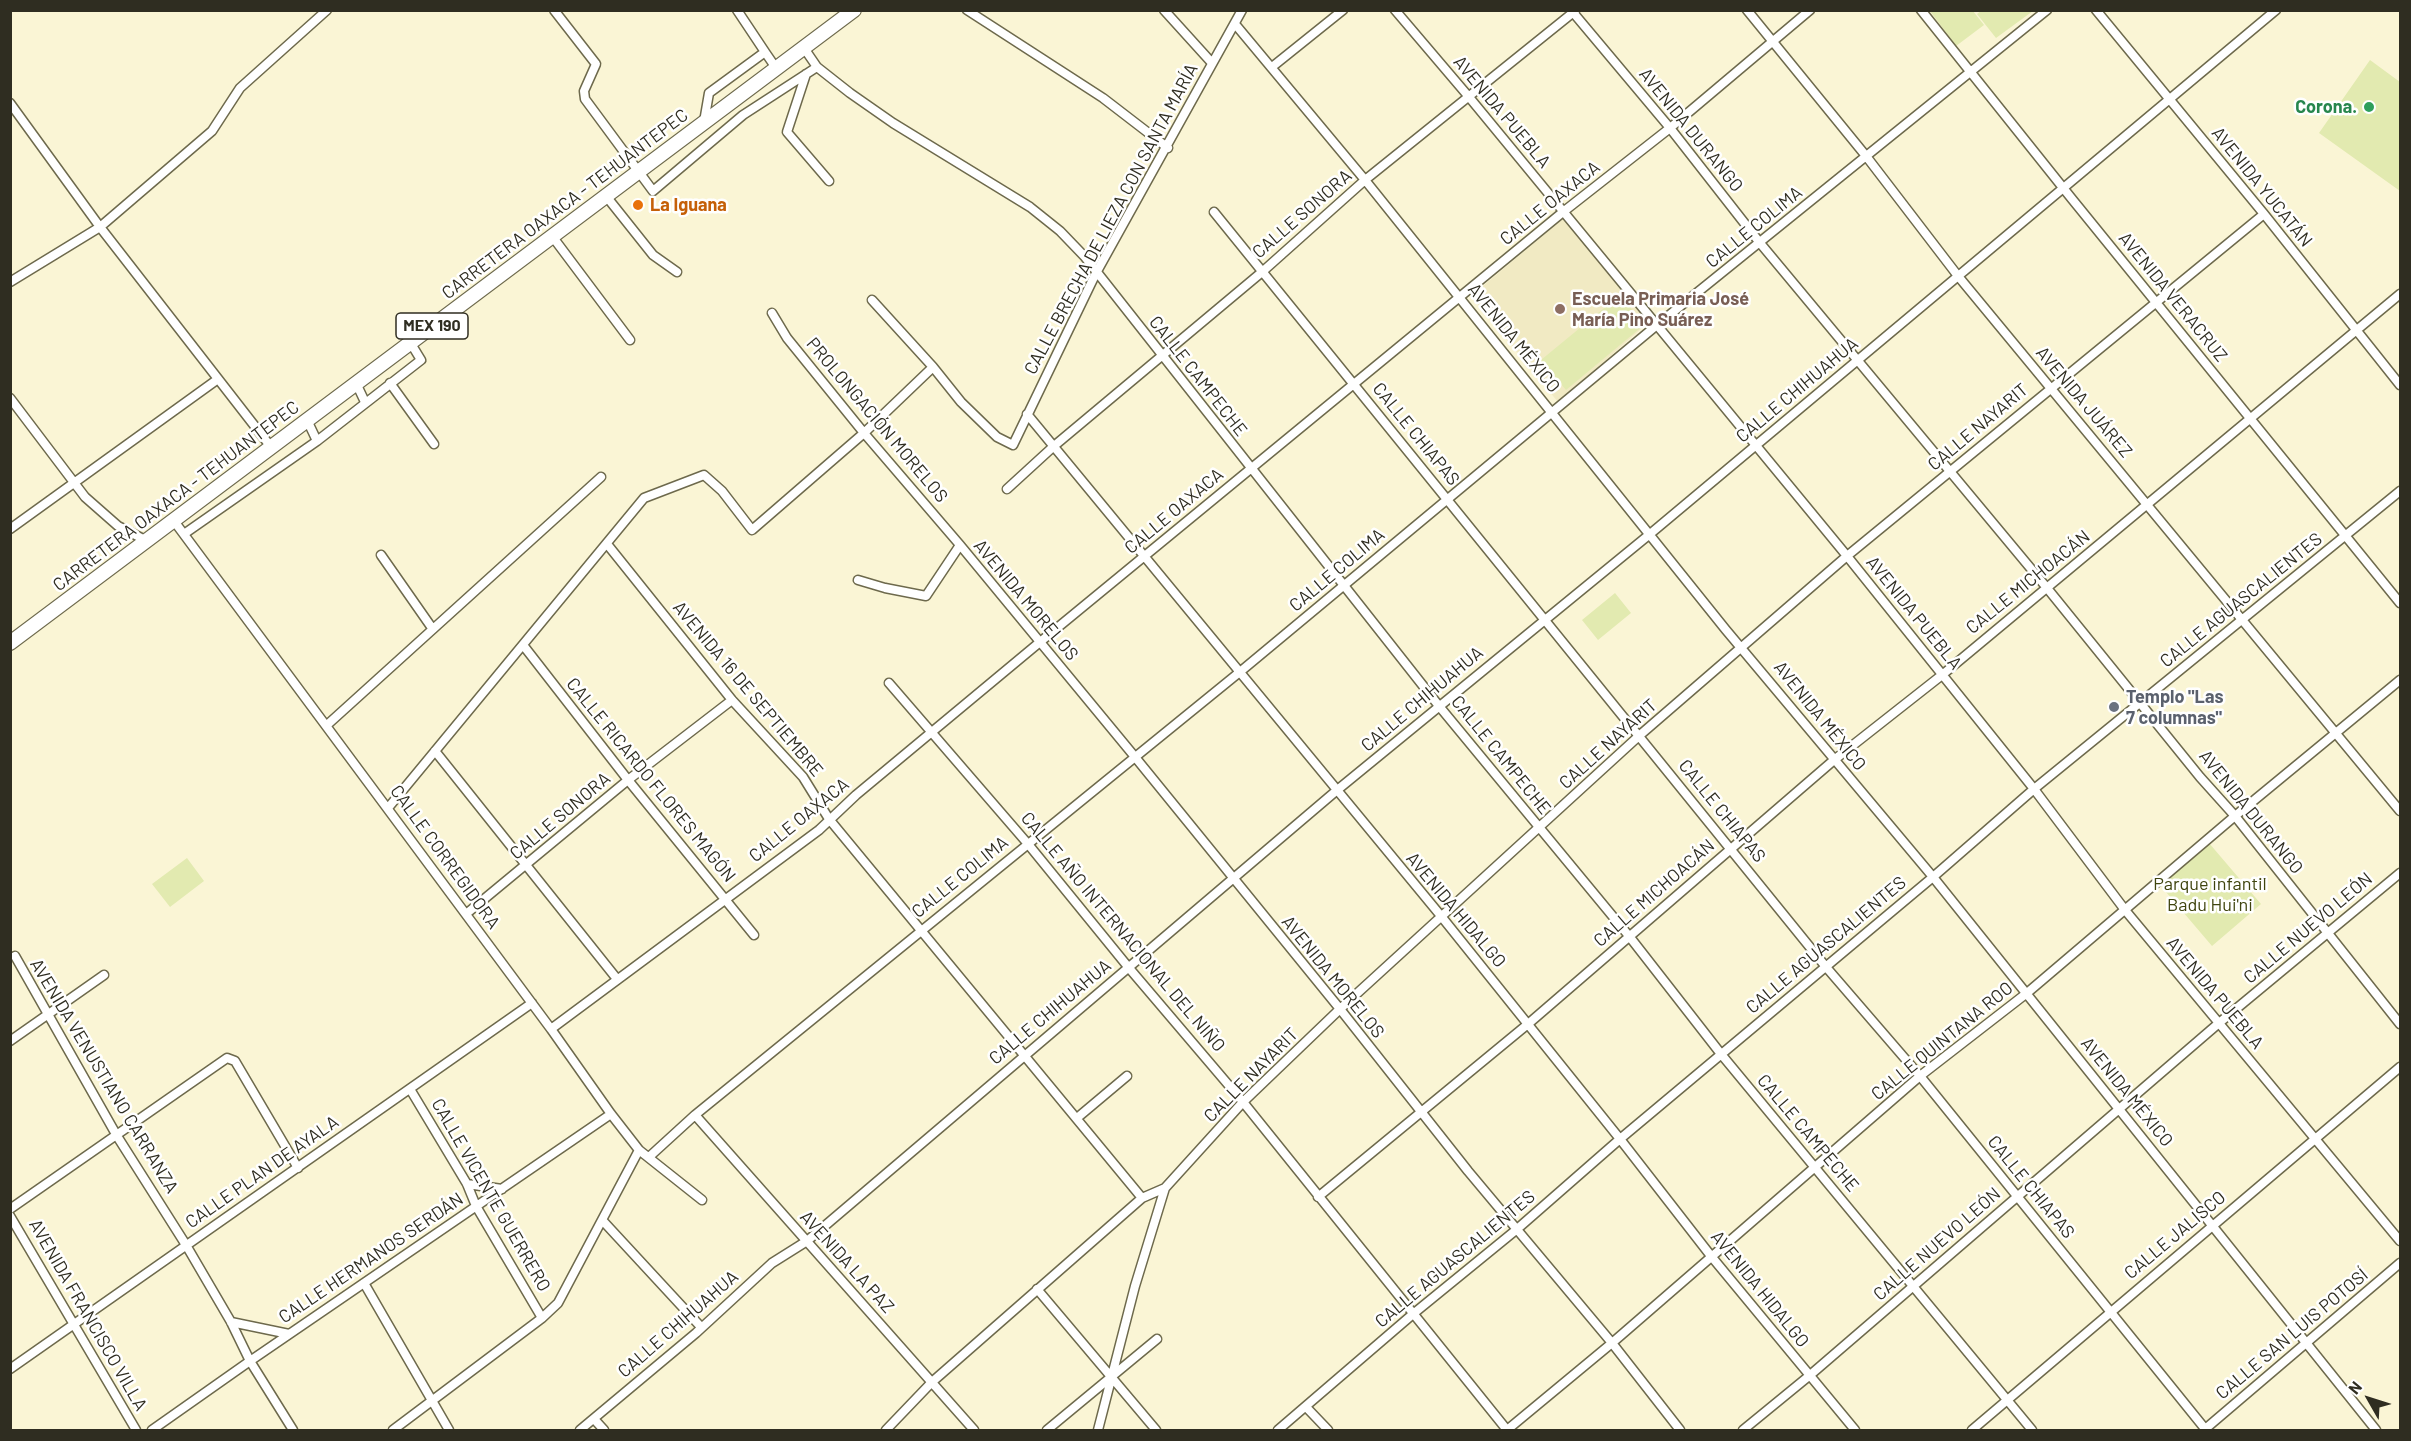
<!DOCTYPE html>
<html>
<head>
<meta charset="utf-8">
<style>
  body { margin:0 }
  #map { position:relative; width:2411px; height:1441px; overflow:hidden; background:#faf5d5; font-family:Barlow,sans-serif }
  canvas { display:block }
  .frame { position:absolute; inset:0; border:12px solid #2f2d21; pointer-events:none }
  .north { position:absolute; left:2339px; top:1369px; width:60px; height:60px; -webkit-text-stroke:4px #fff; paint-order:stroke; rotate:309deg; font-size:16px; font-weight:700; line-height:24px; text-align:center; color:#2f2d21 }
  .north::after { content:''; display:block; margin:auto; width:21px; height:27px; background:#2f2d21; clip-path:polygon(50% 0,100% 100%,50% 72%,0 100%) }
</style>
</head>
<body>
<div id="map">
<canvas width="2411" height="1441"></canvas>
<div class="frame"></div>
<div class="north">N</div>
</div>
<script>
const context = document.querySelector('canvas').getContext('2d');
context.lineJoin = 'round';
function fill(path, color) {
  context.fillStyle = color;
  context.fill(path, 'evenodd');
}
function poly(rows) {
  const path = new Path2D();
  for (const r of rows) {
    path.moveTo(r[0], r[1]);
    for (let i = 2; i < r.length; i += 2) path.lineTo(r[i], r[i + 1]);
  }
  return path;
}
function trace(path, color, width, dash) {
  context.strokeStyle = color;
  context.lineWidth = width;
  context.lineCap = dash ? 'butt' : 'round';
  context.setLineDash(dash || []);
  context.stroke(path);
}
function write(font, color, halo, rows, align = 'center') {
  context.font = font + ' Barlow,sans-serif';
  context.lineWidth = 5;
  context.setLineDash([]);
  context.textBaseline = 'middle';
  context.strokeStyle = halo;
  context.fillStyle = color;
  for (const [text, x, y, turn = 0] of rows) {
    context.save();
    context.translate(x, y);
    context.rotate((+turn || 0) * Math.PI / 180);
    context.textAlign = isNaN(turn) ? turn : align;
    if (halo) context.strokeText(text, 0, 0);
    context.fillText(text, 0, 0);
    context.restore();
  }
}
const built = poly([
  [1565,217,1649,322,1558,402,1471,296]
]);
const green = poly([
  [1982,10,2033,10,2033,11,1996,38,1977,14],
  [1930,11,1973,11,1984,25,1956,46],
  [2370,60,2400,82,2400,191,2319,133],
  [1620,295,1644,325,1566,390,1541,360],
  [1615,593,1631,613,1598,640,1582,620],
  [2209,843,2261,904,2212,946,2160,885],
  [187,858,204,881,170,907,152,884]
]);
const street = poly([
  [554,10,596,64,584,91,585,99,653,191,743,115,817,67],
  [737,10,765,52],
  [967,10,1103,98,1168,148],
  [1164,10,1212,63],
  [1395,10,1469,97,1847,556,2034,789,2125,910,2400,1241],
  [1571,10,1670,128,1760,243,2047,588,2200,777,2235,816,2400,1024],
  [1747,10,1866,156,1958,276,2400,811],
  [1921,10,2072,199,2400,603],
  [2096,10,2264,214,2400,385],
  [1235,24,1365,180,1726,630,1933,877,2376,1430],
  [804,48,817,67,850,93,893,123,1030,207,1060,231,1085,257,1439,706,1629,936,1721,1054,2032,1430],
  [1272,67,1343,10],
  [806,74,787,132,829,181],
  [10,103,100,227,271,447],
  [704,122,709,93,765,52,776,68],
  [606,196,653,255,677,272],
  [1214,212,1826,967,1920,1076,2206,1430],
  [552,236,630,340],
  [10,282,100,227,212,131,240,88,327,10],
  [872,300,933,367,961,402,997,437,1013,445,1096,273,1242,10],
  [772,313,787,338,864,433,960,545,1135,757,1340,1009,1468,1171,1612,1343,1680,1430],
  [356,383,365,402],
  [390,383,434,444],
  [10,398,85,497,118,526,147,541],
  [1027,414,1441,916,1620,1139,1711,1256,1855,1430],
  [317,441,421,360,410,342],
  [1007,489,1054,446,1262,272,1365,180,1575,11],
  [174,521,551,1029,611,1114,639,1150,702,1200],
  [10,529,218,379],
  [184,534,317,441,307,420],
  [607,544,732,700,803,777,829,819,1142,1198],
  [381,555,432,628],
  [858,580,885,588,926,596,960,545],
  [523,645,628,780,754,935],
  [889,683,1028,844,1129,968,1243,1102,1507,1430],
  [327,725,601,477],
  [435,751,617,979],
  [388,808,644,498,704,475,722,491,752,530,864,433,933,367],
  [466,914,628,780,732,700],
  [15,956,117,1136,186,1245,231,1322,250,1361,293,1430],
  [551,1029,819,830,856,795,1040,642,1563,212,1670,128,1810,10],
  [10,1041,104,975],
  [410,1089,467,1184,476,1206,542,1318],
  [695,1115,974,1430],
  [1077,1118,1127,1076],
  [649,1157,695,1115,1241,671,1657,325,2047,10],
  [467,1184,502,1189],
  [1318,1197,1528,1024,1834,760,1942,675,2400,294],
  [10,1209,227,1058,235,1061,298,1168],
  [10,1216,136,1430],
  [603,1221,701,1327],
  [364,1283,449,1430],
  [1037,1289,1156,1430],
  [231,1322,289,1334],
  [10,1369,532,1003],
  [1306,1407,1328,1430],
  [594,1419,604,1430],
  [152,1430,250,1361,611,1114],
  [393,1430,542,1318,558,1303,639,1150],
  [580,1430,696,1333,772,1263,807,1241,1336,791,1650,534,2276,10],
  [886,1430,932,1382,1142,1198,1165,1188],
  [1047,1430,1157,1339],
  [1098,1430,1135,1286,1165,1188,1243,1102,1340,1009,1640,735,1847,556,2264,214],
  [1278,1430,1413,1314,1516,1230,1620,1139,1933,877,2034,789,2400,491],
  [1507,1430,1612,1343,1920,1076,2027,993,2235,816,2400,680],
  [1743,1430,1809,1376,2219,1023,2400,873],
  [1972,1430,2400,1067],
  [2204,1430,2400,1263]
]);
const primary = poly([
  [10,643,854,10]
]);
const markers = [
  [2369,107,6,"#2e9e5b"],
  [638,205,6,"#e8710a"],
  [1560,309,6,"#8d6e63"],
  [2114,707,6,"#6b7280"]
];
const shields = [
  [432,326,72]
];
const shieldNames = [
  ["MEX 190",432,326]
];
const leisureNames = [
  ["Corona.",2357,107]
];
const streetNames = [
  ["AVENIDA PUEBLA",1502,112,50],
  ["AVENIDA DURANGO",1691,130,51],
  ["AVENIDA YUCATÁN",2262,187,51],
  ["CALLE OAXACA",1550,203,-39],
  ["CARRETERA OAXACA - TEHUANTEPEC",565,204,-37],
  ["CALLE SONORA",1302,214,-41],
  ["CALLE BRECHA DE LIEZA CON SANTA MARÍA",1111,219,-62],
  ["CALLE COLIMA",1754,227,-39],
  ["AVENIDA VERACRUZ",2173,297,51],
  ["AVENIDA MÉXICO",1514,338,51],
  ["CALLE CAMPECHE",1198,376,52],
  ["CALLE CHIHUAHUA",1797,390,-40],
  ["AVENIDA JUÁREZ",2084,402,50],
  ["PROLONGACIÓN MORELOS",877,420,50],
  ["CALLE NAYARIT",1978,427,-40],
  ["CALLE CHIAPAS",1416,434,51],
  ["CARRETERA OAXACA - TEHUANTEPEC",176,496,-37],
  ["CALLE OAXACA",1174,511,-40],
  ["CALLE COLIMA",1337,570,-40],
  ["CALLE MICHOACÁN",2028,582,-39],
  ["AVENIDA MORELOS",1026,600,50],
  ["CALLE AGUASCALIENTES",2241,600,-39],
  ["AVENIDA PUEBLA",1914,613,51],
  ["AVENIDA 16 DE SEPTIEMBRE",748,689,50],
  ["CALLE CHIHUAHUA",1422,699,-40],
  ["AVENIDA MÉXICO",1820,716,51],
  ["CALLE NAYARIT",1608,744,-42],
  ["CALLE CAMPECHE",1501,755,51],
  ["CALLE RICARDO FLORES MAGÓN",651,780,51],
  ["CALLE CHIAPAS",1722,811,51],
  ["AVENIDA DURANGO",2251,812,51],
  ["CALLE SONORA",560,816,-40],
  ["CALLE OAXACA",799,820,-39],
  ["CALLE CORREGIDORA",445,857,54],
  ["CALLE COLIMA",960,877,-39],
  ["CALLE MICHOACÁN",1654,893,-41],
  ["AVENIDA HIDALGO",1456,910,50],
  ["CALLE NUEVO LEÓN",2308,928,-40],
  ["CALLE AÑO INTERNACIONAL DEL NIÑO",1123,932,50],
  ["CALLE AGUASCALIENTES",1826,945,-40],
  ["AVENIDA MORELOS",1333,977,51],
  ["AVENIDA PUEBLA",2215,993,50],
  ["CALLE CHIHUAHUA",1050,1012,-40],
  ["CALLE QUINTANA ROO",1942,1041,-39],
  ["CALLE NAYARIT",1251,1075,-45],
  ["AVENIDA VENUSTIANO CARRANZA",104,1076,59],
  ["AVENIDA MÉXICO",2127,1092,51],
  ["CALLE CAMPECHE",1808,1133,50],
  ["CALLE PLAN DE AYALA",262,1172,-35],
  ["CALLE CHIAPAS",2031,1187,51],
  ["CALLE VICENTE GUERRERO",491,1195,60],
  ["CALLE JALISCO",2175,1235,-40],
  ["CALLE NUEVO LEÓN",1937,1244,-41],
  ["CALLE HERMANOS SERDÁN",371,1258,-34],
  ["CALLE AGUASCALIENTES",1455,1259,-40],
  ["AVENIDA LA PAZ",847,1262,48],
  ["AVENIDA HIDALGO",1760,1289,51],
  ["AVENIDA FRANCISCO VILLA",88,1315,60],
  ["CALLE CHIHUAHUA",678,1324,-41],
  ["CALLE SAN LUIS POTOSÍ",2292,1334,-40]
];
const foodNames = [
  ["La Iguana",650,205]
];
const educationNames = [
  ["Escuela Primaria José",1572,299],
  ["María Pino Suárez",1572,320]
];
const worshipNames = [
  ["Templo \"Las",2126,697],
  ["7 columnas\"",2126,718]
];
const parkNames = [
  ["Parque infantil",2210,884],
  ["Badu Hui'ni",2210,905]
];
fill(built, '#f1eac3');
fill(green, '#e2eab0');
trace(street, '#6d694c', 11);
trace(primary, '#6d694c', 16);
trace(street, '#fff', 8);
trace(primary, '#fff', 14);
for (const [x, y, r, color] of markers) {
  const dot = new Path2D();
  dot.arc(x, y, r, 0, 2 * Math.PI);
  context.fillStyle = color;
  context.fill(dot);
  trace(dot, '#fff', 2);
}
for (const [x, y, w] of shields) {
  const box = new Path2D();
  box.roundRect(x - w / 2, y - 13, w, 26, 4.5);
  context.fillStyle = '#fff';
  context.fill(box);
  trace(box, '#2f2d21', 1.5);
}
write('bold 16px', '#2f2d21', null, shieldNames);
write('bold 18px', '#27864d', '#fff', leisureNames, 'right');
write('18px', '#2f2d21', '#fff', streetNames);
write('bold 18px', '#c56008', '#fff', foodNames, 'left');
write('bold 18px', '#785e54', '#fff', educationNames, 'left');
write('bold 18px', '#5b616d', '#fff', worshipNames, 'left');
write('18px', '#3f440e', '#fff', parkNames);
</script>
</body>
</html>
